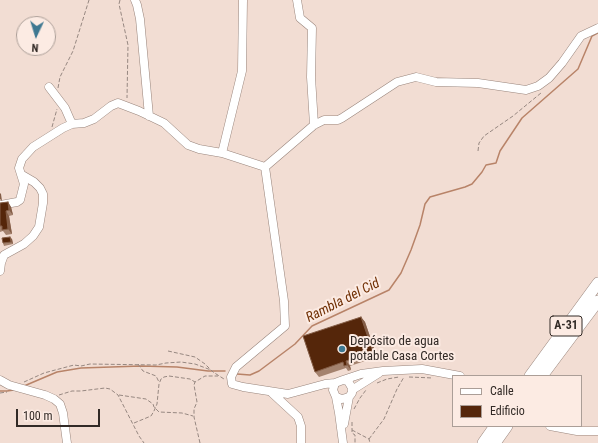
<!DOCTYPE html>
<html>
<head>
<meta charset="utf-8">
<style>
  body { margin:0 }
  #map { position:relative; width:598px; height:443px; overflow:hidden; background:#f2ddd3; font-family:"Roboto Condensed",sans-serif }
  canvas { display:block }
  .legend { position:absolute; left:452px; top:375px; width:130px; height:52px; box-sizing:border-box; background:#fcebe3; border:1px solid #ab9e97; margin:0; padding:5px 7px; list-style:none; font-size:12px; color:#322a26 }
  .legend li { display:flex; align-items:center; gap:8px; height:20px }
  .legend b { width:20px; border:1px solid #ab9e97 }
  .north { position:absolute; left:16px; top:16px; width:40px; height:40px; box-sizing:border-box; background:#fcebe3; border:1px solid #ab9e97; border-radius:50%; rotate:184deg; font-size:11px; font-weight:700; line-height:16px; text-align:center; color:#322a26 }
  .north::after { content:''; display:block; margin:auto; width:14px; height:18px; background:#3e7891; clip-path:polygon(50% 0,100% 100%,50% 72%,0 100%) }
  .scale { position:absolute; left:16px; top:409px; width:84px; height:18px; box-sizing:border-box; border:2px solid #322a26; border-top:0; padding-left:5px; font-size:12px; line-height:14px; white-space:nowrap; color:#322a26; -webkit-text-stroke:3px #fcebe3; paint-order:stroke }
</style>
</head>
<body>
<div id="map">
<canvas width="598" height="443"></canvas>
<ul class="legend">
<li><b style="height:5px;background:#fff"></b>Calle</li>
<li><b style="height:11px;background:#55260a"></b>Edificio</li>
</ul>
<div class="north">N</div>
<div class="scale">100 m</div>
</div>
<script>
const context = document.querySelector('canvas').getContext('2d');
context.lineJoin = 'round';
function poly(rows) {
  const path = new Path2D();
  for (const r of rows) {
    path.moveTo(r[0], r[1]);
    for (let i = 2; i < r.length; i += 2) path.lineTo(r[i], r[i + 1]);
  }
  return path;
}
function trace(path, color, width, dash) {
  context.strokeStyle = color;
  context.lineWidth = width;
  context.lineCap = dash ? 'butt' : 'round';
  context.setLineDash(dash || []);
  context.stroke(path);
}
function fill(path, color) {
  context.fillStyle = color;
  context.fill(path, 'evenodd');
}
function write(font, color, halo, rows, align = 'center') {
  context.font = font + ' "Roboto Condensed",sans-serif';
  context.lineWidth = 4;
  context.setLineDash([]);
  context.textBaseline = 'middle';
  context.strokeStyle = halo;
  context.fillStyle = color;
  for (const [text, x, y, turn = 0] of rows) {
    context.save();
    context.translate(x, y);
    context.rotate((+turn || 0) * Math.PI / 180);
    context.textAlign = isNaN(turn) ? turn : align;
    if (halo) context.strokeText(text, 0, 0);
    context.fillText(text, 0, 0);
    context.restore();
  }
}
const stream = poly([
  [237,374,250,375,259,371,295,344,312,326,389,290,401,273,411,250,420,225,425,204,430,197,465,187,472,184,482,172,486,165,496,163,500,151,522,118,578,69,592,36,598,33],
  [24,386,57,372,81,368,141,366,177,367,208,371,225,371],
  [0,391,7,391,14,390]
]);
const path = poly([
  [120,0,119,4,128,45,127,98],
  [58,88,60,77,73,51,89,0],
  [52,127,57,109],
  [478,151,479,143,484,136,513,116,541,93],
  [168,351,195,357,205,364,213,372,224,379],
  [138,364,143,371,156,376,159,382],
  [409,377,433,378],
  [24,382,44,373,74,365,81,366,90,364,156,365,166,363,181,362,195,364,211,370],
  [377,383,387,379,399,377],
  [0,393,7,392],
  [59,395,72,391,81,391,105,388,110,389,118,395,139,436,144,443],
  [119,395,146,399,153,404,154,407,159,412,182,413,193,416],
  [354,409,360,398,366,390],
  [352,422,352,433,355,435,355,443],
  [134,423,151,416,154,411,157,404,159,384,161,379,164,377,169,376,190,379,195,382],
  [352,430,369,439,370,443],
  [369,439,384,419,397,389,404,377],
  [200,443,194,417,194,409,197,402,194,385,195,382,205,376,218,376]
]);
const minor = poly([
  [135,0,137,5,140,19,149,116],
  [297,0,300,18,312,28,311,77,314,125],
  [49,87,65,108,72,124],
  [222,153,242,71,243,0],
  [265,167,314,125,324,120,338,120,342,118,397,82,416,77,436,82,478,83,526,90,538,86,549,78,562,63,581,36,598,28],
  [0,205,17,202,20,200,24,184,19,168,22,159,33,147,63,128,72,124,84,123,94,119,111,106,118,103,139,111,164,123,188,145,199,149,222,153,265,167,284,301,285,326,236,367,231,377,232,384,243,387,288,394,325,384,335,383,343,380,348,381,352,388,352,393,349,397,342,399,336,397,333,390,335,383],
  [0,271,1,263,4,255,24,244,33,236,39,227,43,203,43,194,40,188,34,182,22,175],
  [0,380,9,385,45,395,54,399,60,404,63,413,67,443],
  [343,380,361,374,383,371,422,369,460,376],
  [352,390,379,373],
  [272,393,298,417,301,426,301,443],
  [336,397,339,413,343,443],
  [344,424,349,397],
  [550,426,577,431,598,431]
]);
const highway = poly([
  [530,376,598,283],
  [542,376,598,301],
  [483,443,495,426],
  [495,443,507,426]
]);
const wall = poly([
  [8,202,11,207,13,215,9,216,12,234,6,235,3,231,0,232,0,203],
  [12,239,13,244,4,246,3,243],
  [361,317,365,322,377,357,350,366,351,370,348,371,346,368,319,377,315,372]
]);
const shadedWall = poly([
  [0,193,1,194,2,201,0,199],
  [8,202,11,207,13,215,9,210],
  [6,211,9,216,12,234,8,229],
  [10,237,12,239,13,244,11,242],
  [361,317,365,322,377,357,373,352],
  [346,361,350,366,351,370,347,365]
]);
const building = poly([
  [8,202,9,210,6,211,8,229,2,230,2,226,0,226,0,203,8,202],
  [10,237,11,242,3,243,2,238,10,237],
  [361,317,373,352,346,361,347,365,344,366,343,362,315,372,303,336,361,317]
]);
const markers = [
  [342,349,4,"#3e7891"]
];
const shields = [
  [566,326,32]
];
const shieldNames = [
  ["A-31",566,326]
];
const poiNames = [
  ["Depósito de agua",350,342],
  ["potable Casa Cortes",350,357]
];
const waterNames = [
  ["Rambla del Cid",343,301,-27]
];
trace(stream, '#b88368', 1.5);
trace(minor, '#99857c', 9);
trace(highway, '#99857c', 12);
trace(path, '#968780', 1, [4, 2]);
trace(minor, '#fff', 8);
trace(highway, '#fff', 11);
fill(wall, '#a4826e');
fill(shadedWall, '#845d46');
fill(building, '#55260a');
trace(building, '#845d46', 1);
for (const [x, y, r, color] of markers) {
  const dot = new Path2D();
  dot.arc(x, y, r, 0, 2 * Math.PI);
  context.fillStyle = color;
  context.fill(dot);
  trace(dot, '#fcebe3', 1.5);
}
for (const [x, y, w] of shields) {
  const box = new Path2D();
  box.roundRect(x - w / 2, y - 10, w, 20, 3);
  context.fillStyle = '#fcebe3';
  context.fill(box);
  trace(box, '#322a26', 1);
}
write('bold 12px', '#322a26', null, shieldNames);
write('13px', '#322a26', '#fcebe3', poiNames, 'left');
write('italic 14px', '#713106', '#fcebe3', waterNames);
</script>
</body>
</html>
